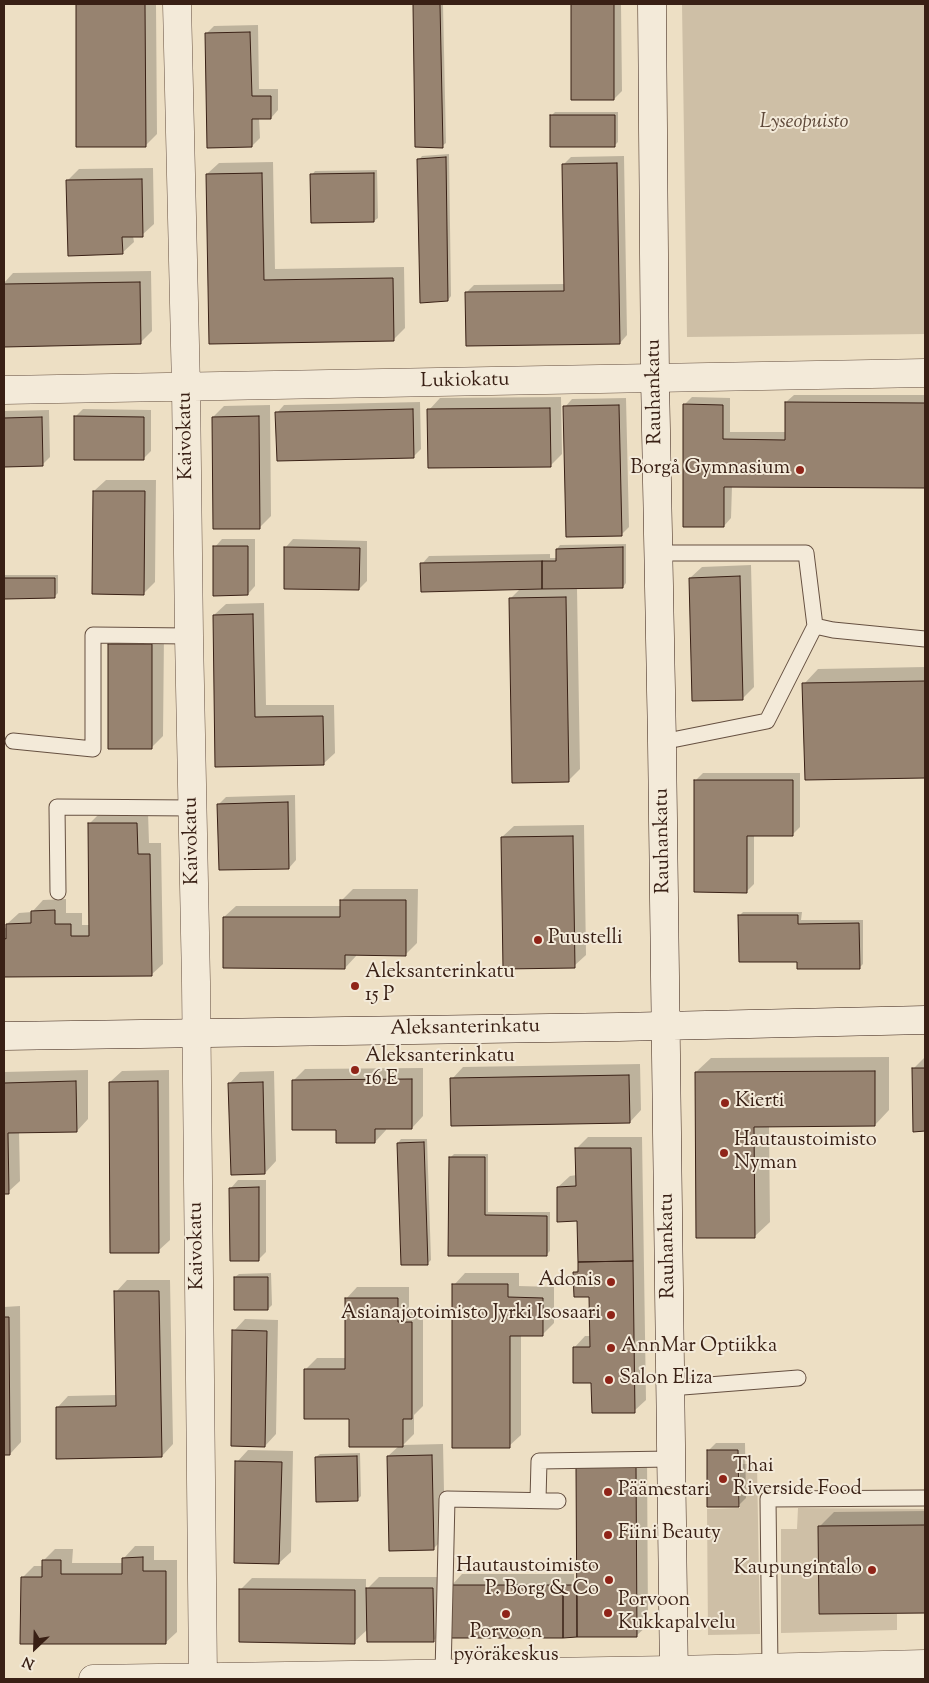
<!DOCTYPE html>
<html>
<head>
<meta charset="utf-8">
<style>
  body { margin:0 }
  #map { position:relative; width:929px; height:1683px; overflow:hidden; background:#eddfc4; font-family:"Sorts Mill Goudy",serif }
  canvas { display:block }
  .frame { position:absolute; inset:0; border:5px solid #392015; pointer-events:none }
  .north { position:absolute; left:10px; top:1623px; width:50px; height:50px; -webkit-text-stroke:4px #f3ead9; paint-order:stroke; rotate:204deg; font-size:14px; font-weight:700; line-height:20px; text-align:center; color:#392015 }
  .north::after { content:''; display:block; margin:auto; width:18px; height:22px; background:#392015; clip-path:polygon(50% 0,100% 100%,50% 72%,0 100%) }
</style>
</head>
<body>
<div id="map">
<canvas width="929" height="1683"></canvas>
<div class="frame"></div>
<div class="north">N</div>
</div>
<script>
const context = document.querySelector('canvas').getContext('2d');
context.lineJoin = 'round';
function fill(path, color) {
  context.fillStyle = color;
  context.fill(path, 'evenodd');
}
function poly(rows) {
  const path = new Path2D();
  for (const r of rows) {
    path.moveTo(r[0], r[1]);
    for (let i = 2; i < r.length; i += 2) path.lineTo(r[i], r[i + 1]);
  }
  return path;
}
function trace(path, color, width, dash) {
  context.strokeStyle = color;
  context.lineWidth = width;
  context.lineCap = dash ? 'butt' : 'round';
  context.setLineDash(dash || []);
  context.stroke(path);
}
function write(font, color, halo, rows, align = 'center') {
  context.font = font + ' "Sorts Mill Goudy",serif';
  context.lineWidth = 4;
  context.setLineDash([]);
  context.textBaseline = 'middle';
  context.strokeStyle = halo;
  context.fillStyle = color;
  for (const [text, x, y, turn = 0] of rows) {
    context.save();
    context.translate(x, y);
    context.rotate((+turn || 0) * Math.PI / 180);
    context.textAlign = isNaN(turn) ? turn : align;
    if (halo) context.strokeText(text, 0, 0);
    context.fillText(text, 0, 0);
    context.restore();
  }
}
const green = poly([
  [682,4,925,4,925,334,687,337],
  [740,1464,757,1464,760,1634,708,1635,707,1509,740,1508],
  [798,1508,925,1509,925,1525,818,1526,818,1614,897,1614,897,1630,781,1633,781,1529,797,1529]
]);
const shadow = poly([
  [77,4,156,4,157,134,145,146,77,146],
  [414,4,443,4,446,143,442,146,416,146],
  [572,4,621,4,622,91,614,99,572,99],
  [258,25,259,89,278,89,278,110,271,118,259,118,260,138,252,146,206,34,214,26],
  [555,112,618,112,618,142,615,145,551,116],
  [449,154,451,296,448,300,419,160,422,156],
  [624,156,627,335,620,343,466,293,474,285,565,284,563,165,571,157],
  [273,162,275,269,404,267,405,328,393,340,210,342,207,174,219,163],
  [153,168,154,224,142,235,133,236,134,242,122,253,67,181,79,169],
  [377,170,378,218,374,221,312,175,315,171],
  [151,271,152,331,140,343,4,345,4,283,13,273],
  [794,395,925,395,925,487,732,486,731,518,724,526,684,405,692,397,730,398,730,432,786,432,786,402],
  [561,397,562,454,550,466,429,410,440,398],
  [626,398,629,527,621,535,565,407,572,399],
  [420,402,421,449,413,457,277,413,284,405],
  [270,405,271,516,259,528,213,417,224,406],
  [83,409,151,410,151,451,143,459,75,417],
  [49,410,50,457,42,465,5,465,5,512,4,513,4,411],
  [106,480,156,480,155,582,144,593,94,491],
  [222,539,255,539,255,586,248,594,215,547],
  [293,539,367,541,367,581,359,589,286,547],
  [626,544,626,583,623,587,577,588,580,769,569,780,511,598,520,589,422,564,429,556,550,554,550,558,557,558,557,549,560,545],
  [751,565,754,687,743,698,690,578,702,567],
  [4,575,58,575,58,593,54,597,4,598],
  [264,603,266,705,334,705,335,753,323,764,217,766,214,615,226,604],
  [121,633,164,633,163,736,151,748,110,644],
  [925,667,925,777,806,779,804,684,818,669],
  [703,773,800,773,800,827,792,835,754,835,754,884,747,891,695,781],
  [295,795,296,860,289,868,218,805,226,797],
  [101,812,148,812,149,843,161,843,163,964,151,975,4,976,4,929,7,927,7,924,19,913,32,912,43,900,66,899,66,913,82,913,82,925,90,925,89,824],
  [584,825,586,955,574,966,502,837,514,826],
  [353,889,418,889,417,943,406,954,356,954,356,956,345,968,224,917,236,906,341,906,341,901],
  [743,912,802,912,801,920,863,920,863,964,859,968,798,961,739,916],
  [889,1057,889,1110,875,1125,769,1126,770,1222,755,1236,696,1072,711,1058],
  [925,1057,925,1130,915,1130,914,1068],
  [640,1064,641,1110,630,1122,452,1079,463,1067],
  [423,1068,423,1116,412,1128,386,1127,386,1130,375,1142,337,1129,293,1081,305,1069],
  [88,1070,88,1119,77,1131,19,1131,20,1181,8,1192,4,1192,4,1072],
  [169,1070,170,1240,158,1251,110,1082,122,1071],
  [274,1071,276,1161,265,1173,229,1084,240,1072],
  [588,1137,642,1137,646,1400,634,1411,593,1382,574,1348,585,1336,591,1336,590,1296,575,1273,579,1268,579,1220,558,1187,570,1176,577,1175,576,1149],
  [401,1139,427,1139,431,1260,427,1264,398,1143],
  [454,1154,488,1154,488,1212,550,1212,550,1251,546,1255,450,1254,450,1158],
  [238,1180,266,1180,266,1252,259,1259,231,1188],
  [271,1273,272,1305,268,1309,235,1277,239,1274],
  [465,1273,519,1273,519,1286,554,1287,554,1323,542,1335,521,1334,521,1435,509,1446,454,1285],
  [127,1280,170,1280,173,1444,162,1456,57,1408,68,1396,117,1395,116,1292],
  [357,1287,409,1287,409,1311,423,1311,423,1406,414,1415,414,1434,403,1445,443,1444,445,1537,434,1548,388,1456,399,1446,350,1418,305,1370,317,1358,346,1358,346,1299],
  [20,1306,21,1442,10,1454,4,1454,4,1307],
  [245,1319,278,1320,276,1434,265,1446,234,1331],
  [716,1443,745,1443,746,1498,738,1506,708,1451],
  [248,1450,293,1451,291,1552,279,1563,237,1462],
  [360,1453,361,1496,357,1500,316,1457,320,1454],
  [647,1454,648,1625,636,1636,451,1586,462,1574,574,1574,574,1582,578,1582,578,1466],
  [925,1511,925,1612,820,1613,819,1527,834,1512],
  [135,1546,154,1546,154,1560,177,1560,177,1632,165,1643,22,1578,34,1566,43,1566,43,1561,55,1549,73,1549,72,1563,123,1563,124,1558],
  [379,1577,444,1577,445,1629,433,1641,368,1629,354,1642,241,1589,252,1578,366,1579,366,1590]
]);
const building = poly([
  [76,4,145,4,146,147,76,147,76,4],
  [413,4,440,4,443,148,415,147,413,4],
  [571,4,614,4,614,100,571,100,571,4],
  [250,32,252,96,271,96,271,119,252,119,252,147,207,148,205,33,250,32],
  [550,115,615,115,615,147,550,147,550,115],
  [446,157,448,301,420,303,417,159,446,157],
  [617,163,620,344,466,346,465,292,564,291,562,164,617,163],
  [262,173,264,280,393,278,394,341,209,344,206,174,262,173],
  [374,173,374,222,311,223,310,174,374,173],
  [142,179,143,237,122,237,123,254,68,256,66,180,142,179],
  [140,282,141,344,4,347,4,284,140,282],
  [785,402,925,403,925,488,724,487,724,527,683,527,683,404,723,405,723,439,785,440,785,402],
  [619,405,622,536,566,537,563,406,619,405],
  [550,408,551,467,428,468,427,409,550,408],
  [413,409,414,458,277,461,275,412,413,409],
  [74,416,144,417,144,460,74,460,74,416],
  [259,416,260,529,213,529,212,417,259,416],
  [42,417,43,466,4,467,4,418,42,417],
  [93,491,145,491,144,595,92,594,93,491],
  [213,546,248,546,248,595,213,596,213,546],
  [284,547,360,548,359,590,284,589,284,547],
  [623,547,623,588,542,589,542,561,556,561,556,549,623,547],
  [542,561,542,589,421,592,420,563,542,561],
  [740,576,743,700,692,701,689,578,740,576],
  [4,578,55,578,55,598,4,599,4,578],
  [566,597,569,782,512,783,509,598,566,597],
  [253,614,255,717,323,716,324,765,215,767,213,615,253,614],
  [108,644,152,644,152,749,108,749,108,644],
  [925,681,925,778,805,780,802,683,925,681],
  [694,780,793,780,793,836,747,836,747,893,694,892,694,780],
  [288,802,289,869,219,870,217,804,288,802],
  [88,823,137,823,138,854,150,854,152,976,4,977,4,938,6,939,6,924,31,923,31,911,55,910,55,924,71,924,71,936,89,936,88,823],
  [573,836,575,968,503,969,501,837,573,836],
  [340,900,406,900,406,956,345,955,345,969,223,968,223,917,340,917,340,900],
  [738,915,798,915,798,924,859,923,860,969,797,969,797,962,739,962,738,915],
  [912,1068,925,1068,925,1131,913,1132,912,1068],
  [875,1071,875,1126,754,1127,755,1238,696,1238,695,1072,875,1071],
  [629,1075,630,1123,451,1126,450,1078,629,1075],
  [412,1079,412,1129,375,1129,375,1143,336,1143,336,1130,292,1130,292,1080,412,1079],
  [76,1081,77,1132,8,1133,9,1194,4,1194,4,1083,76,1081],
  [158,1081,159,1253,110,1253,109,1082,158,1081],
  [263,1082,265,1174,231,1175,228,1083,263,1082],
  [424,1142,428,1265,401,1265,397,1143,424,1142],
  [575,1148,631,1148,633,1261,578,1262,577,1221,557,1222,557,1187,576,1186,575,1148],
  [449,1157,485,1157,485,1215,547,1216,547,1256,448,1256,449,1157],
  [259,1187,259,1261,230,1261,229,1188,259,1187],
  [633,1261,635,1413,592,1413,591,1383,573,1383,573,1347,590,1347,589,1297,574,1297,573,1272,578,1272,578,1262,633,1261],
  [234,1277,268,1277,268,1310,234,1310,234,1277],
  [452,1284,508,1284,508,1297,543,1298,543,1336,510,1336,510,1448,452,1448,452,1284],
  [114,1291,159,1291,162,1457,56,1459,56,1407,116,1406,114,1291],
  [345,1298,398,1298,398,1322,412,1322,412,1419,403,1419,403,1447,349,1447,349,1419,304,1419,304,1369,345,1369,345,1298],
  [4,1317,9,1317,10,1455,4,1455,4,1317],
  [232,1330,267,1331,265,1447,231,1446,232,1330],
  [707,1450,738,1450,739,1507,707,1507,707,1450],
  [432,1455,434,1550,389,1551,387,1456,432,1455],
  [357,1456,358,1501,316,1502,315,1457,357,1456],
  [235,1461,282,1462,279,1564,234,1563,235,1461],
  [576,1466,636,1466,637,1637,577,1637,576,1466],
  [925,1525,925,1613,819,1614,818,1526,925,1525],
  [143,1557,143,1571,166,1571,166,1644,20,1644,21,1577,42,1577,42,1560,61,1560,61,1574,122,1574,122,1558,143,1557],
  [450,1585,563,1585,563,1638,450,1638,450,1585],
  [563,1585,577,1585,577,1637,563,1638,563,1585],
  [366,1588,433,1588,434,1642,367,1642,366,1588],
  [239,1589,355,1590,355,1644,239,1642,239,1589]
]);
const lane = poly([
  [658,553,806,553,815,626,767,721,662,742],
  [815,626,833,630,925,639],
  [13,741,93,749,93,635,189,636],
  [58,892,57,807,192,808],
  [670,1388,798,1378],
  [538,1500,539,1461,671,1459],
  [770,1668,768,1499,925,1498],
  [443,1674,447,1499,558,1501]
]);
const street = poly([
  [177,4,186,388,189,636,196,982,203,1678],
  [4,390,925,373],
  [93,1679,674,1670,925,1664]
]);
const secondary = poly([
  [652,4,655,378,662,742,674,1679],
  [4,1036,618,1027,925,1020]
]);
const markers = [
  [800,470,5,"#8f2418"],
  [538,940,5,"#8f2418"],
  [355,986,5,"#8f2418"],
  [355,1070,5,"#8f2418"],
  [725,1103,5,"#8f2418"],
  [724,1153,5,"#8f2418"],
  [611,1282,5,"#8f2418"],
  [611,1315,5,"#8f2418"],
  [611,1348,5,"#8f2418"],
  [609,1380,5,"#8f2418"],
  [723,1479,5,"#8f2418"],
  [608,1492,5,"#8f2418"],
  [608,1535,5,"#8f2418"],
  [872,1570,5,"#8f2418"],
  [609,1580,5,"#8f2418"],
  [608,1613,5,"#8f2418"],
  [506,1614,5,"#8f2418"]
];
const parkNames = [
  ["Lyseopuisto",804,124]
];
const streetNames = [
  ["Lukiokatu",465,382,-1],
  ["Rauhankatu",656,392,-91],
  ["Kaivokatu",187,436,-91],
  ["Kaivokatu",193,841,-91],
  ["Rauhankatu",664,841,-91],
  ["Aleksanterinkatu",465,1029,-1],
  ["Kaivokatu",198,1246,-91],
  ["Rauhankatu",669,1246,-91]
];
const poiNames = [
  ["Borgå Gymnasium",790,470,"right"],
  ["Puustelli",548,940],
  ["Aleksanterinkatu",365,974],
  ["15 P",365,997],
  ["Aleksanterinkatu",365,1058],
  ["16 E",365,1081],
  ["Kierti",735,1103],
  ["Hautaustoimisto",734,1142],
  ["Nyman",734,1165],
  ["Adonis",601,1282,"right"],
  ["Asianajotoimisto Jyrki Isosaari",601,1315,"right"],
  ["AnnMar Optiikka",621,1348],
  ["Salon Eliza",619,1380],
  ["Thai",733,1468],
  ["Riverside Food",733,1491],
  ["Päämestari",618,1492],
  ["Fiini Beauty",618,1535],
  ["Hautaustoimisto",599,1568,"right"],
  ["P. Borg & Co",599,1591,"right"],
  ["Kaupungintalo",862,1570,"right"],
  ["Porvoon",618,1602],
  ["Kukkapalvelu",618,1625],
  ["Porvoon",506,1634,"center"],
  ["pyöräkeskus",506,1657,"center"]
];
fill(green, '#cebfa6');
fill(shadow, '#0003');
fill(building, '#978370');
trace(building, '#392015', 1);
trace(lane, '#665041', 17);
trace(street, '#665041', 29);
trace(secondary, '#392015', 29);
trace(lane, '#f3ead9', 15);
trace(street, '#f3ead9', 28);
trace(secondary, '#f3ead9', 28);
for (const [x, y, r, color] of markers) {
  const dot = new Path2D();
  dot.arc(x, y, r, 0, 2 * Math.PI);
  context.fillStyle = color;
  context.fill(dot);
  trace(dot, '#f3ead9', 2);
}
write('italic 20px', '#5e4839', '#f3ead9', parkNames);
write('20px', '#392015', '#f3ead9', streetNames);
write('20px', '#392015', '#f3ead9', poiNames, 'left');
</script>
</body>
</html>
